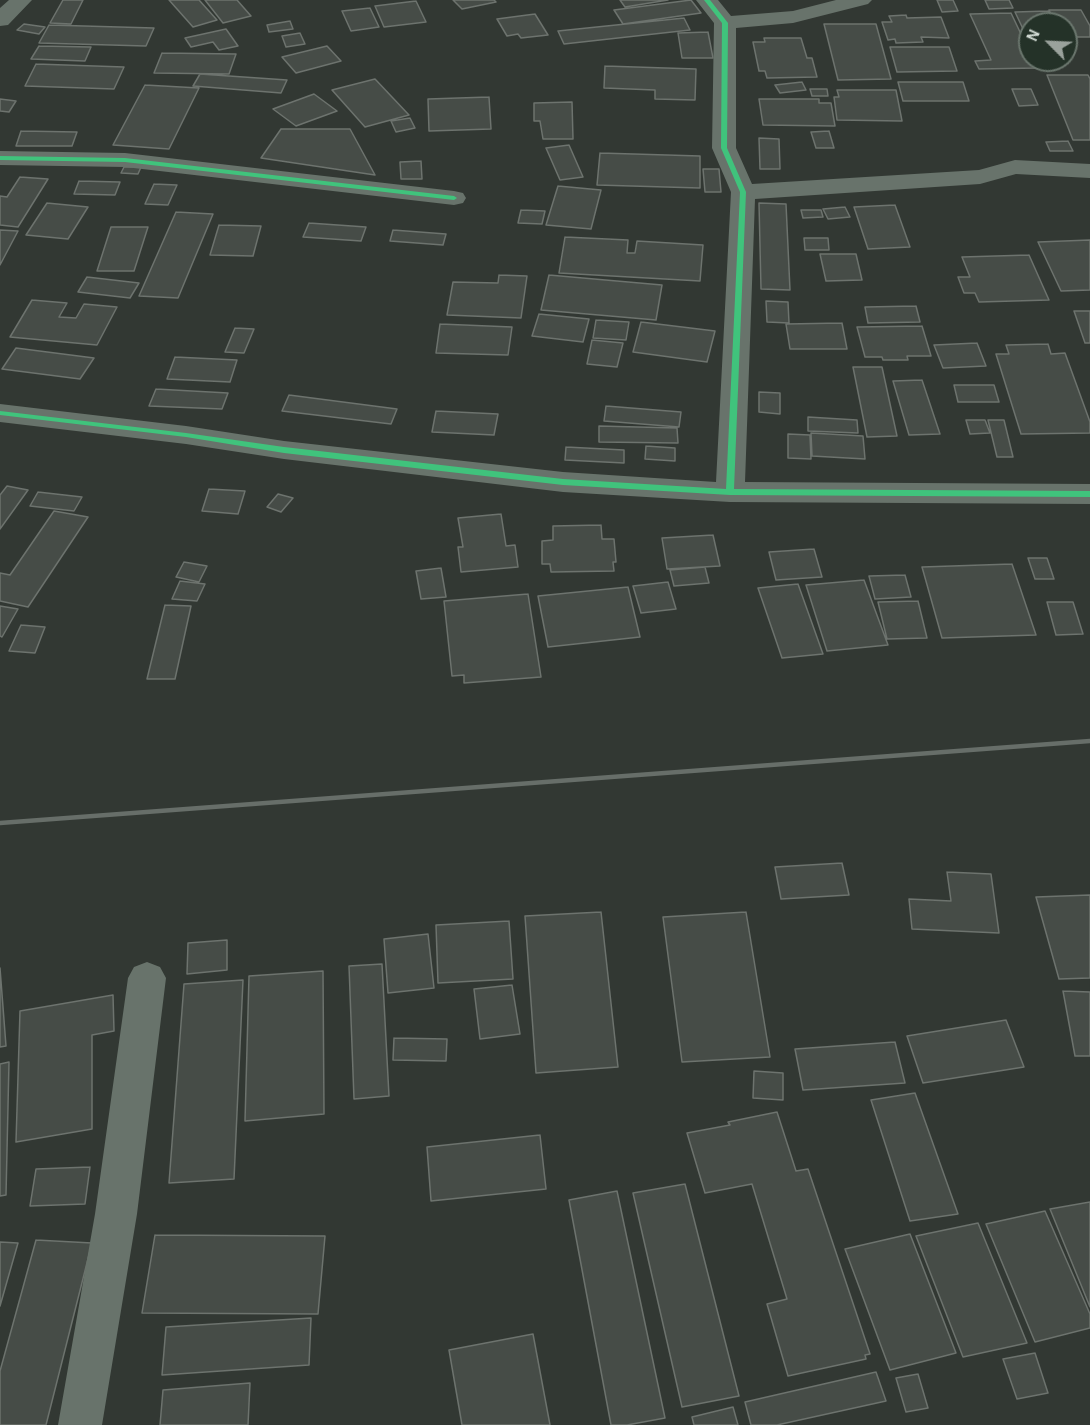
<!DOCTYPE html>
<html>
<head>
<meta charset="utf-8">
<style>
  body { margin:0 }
  #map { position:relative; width:1090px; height:1425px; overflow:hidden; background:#323833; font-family:"Alegreya Sans",sans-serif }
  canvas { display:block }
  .north { position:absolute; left:1018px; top:12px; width:60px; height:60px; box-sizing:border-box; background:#243228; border:2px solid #6a766d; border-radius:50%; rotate:294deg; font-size:16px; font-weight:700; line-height:24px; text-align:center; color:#d2dbd4 }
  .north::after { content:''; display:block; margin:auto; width:21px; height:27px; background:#9aa29c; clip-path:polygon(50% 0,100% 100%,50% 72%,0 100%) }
</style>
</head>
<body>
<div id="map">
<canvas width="1090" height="1425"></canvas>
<div class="north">N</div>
</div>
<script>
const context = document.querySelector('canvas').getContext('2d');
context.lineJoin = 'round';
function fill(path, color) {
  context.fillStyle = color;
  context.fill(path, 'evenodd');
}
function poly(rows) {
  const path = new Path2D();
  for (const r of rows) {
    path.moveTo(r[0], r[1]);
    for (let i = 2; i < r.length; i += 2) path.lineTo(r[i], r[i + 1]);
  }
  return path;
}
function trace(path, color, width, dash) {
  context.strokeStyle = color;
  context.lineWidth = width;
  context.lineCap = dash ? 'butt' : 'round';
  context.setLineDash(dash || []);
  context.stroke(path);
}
const building = poly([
  [63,0,83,0,71,24,50,23,63,0],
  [169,0,199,0,217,20,193,27,169,0],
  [205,0,237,0,251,16,223,23,205,0],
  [453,0,494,0,496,2,462,9,453,0],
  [620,0,668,0,625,7,620,0],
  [691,0,701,13,623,24,614,10,691,0],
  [937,0,953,0,958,11,942,12,937,0],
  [985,0,1009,0,1013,8,989,9,985,0],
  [416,1,426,22,384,27,375,6,416,1],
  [370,8,379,27,351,31,342,11,370,8],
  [1049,10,1081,10,1090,26,1090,37,1066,37,1066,24,1056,24,1049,10],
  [1048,11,1054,24,1030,24,1030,31,1024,31,1015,12,1048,11],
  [1011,13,1030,53,1030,60,1033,60,1037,68,979,69,975,61,991,60,970,14,1011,13],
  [535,14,548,35,521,38,518,34,507,36,497,19,535,14],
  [906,15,907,18,941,17,949,38,921,37,923,42,896,43,895,39,888,40,882,22,892,22,889,16,906,15],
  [684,18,690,30,564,44,558,31,684,18],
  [290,21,293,29,269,32,267,25,290,21],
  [24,24,45,27,39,34,17,30,24,24],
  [824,24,876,24,891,79,838,80,824,24],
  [49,25,154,28,146,46,39,43,49,25],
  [226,29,238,46,219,50,213,42,191,47,185,38,226,29],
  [708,32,713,58,682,58,678,33,708,32],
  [300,33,305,44,286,47,282,36,300,33],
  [764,38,801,38,807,58,812,58,817,77,767,78,765,71,759,71,753,42,765,42,764,38],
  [39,46,91,47,85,61,31,59,39,46],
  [327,46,341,61,296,73,282,57,327,46],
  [890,47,949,47,957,71,897,72,890,47],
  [162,53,236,54,229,74,154,73,162,53],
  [36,64,124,67,114,89,25,86,36,64],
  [605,66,696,69,695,100,655,99,655,90,604,88,605,66],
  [200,74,287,80,281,93,193,86,200,74],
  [1047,75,1088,75,1090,79,1090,140,1073,140,1047,75],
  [375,79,409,115,365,127,332,90,375,79],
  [802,82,806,90,780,93,775,85,802,82],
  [898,82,963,82,969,101,903,101,898,82],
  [145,85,199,88,169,149,113,145,145,85],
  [810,89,827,89,828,96,812,96,810,89],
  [1012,89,1031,89,1038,105,1019,106,1012,89],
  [837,90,896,90,902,121,837,120,834,97,839,97,837,90],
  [314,94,337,111,296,126,273,109,314,94],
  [489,97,491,129,429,131,428,99,489,97],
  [0,99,16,101,9,112,0,111,0,99],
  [759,99,819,99,819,103,831,103,835,126,763,125,759,99],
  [572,102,573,139,543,139,540,121,534,121,534,103,572,102],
  [410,118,415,128,396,132,391,121,410,118],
  [281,129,350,129,375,175,261,158,281,129],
  [21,131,77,132,72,146,16,146,21,131],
  [829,131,834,148,816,148,811,132,829,131],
  [759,138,779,139,780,169,760,169,759,138],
  [1068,141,1073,151,1050,151,1046,142,1068,141],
  [569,145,583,177,560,180,546,148,569,145],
  [600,153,700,156,700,188,597,185,600,153],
  [421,161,422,179,401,179,400,162,421,161],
  [124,167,141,167,138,174,121,173,124,167],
  [703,169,719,169,721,192,705,192,703,169],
  [20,177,48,179,18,227,0,225,0,196,7,197,20,177],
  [79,181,120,182,115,195,74,194,79,181],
  [154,184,177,185,168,205,145,204,154,184],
  [558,186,601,190,591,229,546,225,558,186],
  [47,203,88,207,68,239,26,235,47,203],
  [759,203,786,204,790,290,761,289,759,203],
  [895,205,910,247,868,249,854,207,895,205],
  [845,207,850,217,828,219,823,209,845,207],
  [521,210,545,211,542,224,518,223,521,210],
  [801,210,821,210,823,217,803,218,801,210],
  [176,212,213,214,178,298,139,296,176,212],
  [309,223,366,227,361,241,303,237,309,223],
  [219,225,261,226,253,256,210,255,219,225],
  [111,227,148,227,134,271,97,271,111,227],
  [0,230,18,231,0,265,0,230],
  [393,230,446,234,443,245,390,241,393,230],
  [565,237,628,240,627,253,635,253,637,241,703,245,700,281,559,273,565,237],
  [804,238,828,238,829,250,805,250,804,238],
  [1090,240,1090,290,1061,291,1038,242,1090,240],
  [820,254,856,254,862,280,826,281,820,254],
  [1029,255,1049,300,979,302,975,293,964,293,958,277,970,277,962,257,1029,255],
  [499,275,527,276,521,318,447,315,453,282,498,283,499,275],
  [549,275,662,285,656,320,541,310,549,275],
  [87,277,139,283,130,298,78,292,87,277],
  [32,300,67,303,59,317,76,318,84,304,117,307,97,345,10,337,32,300],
  [766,301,788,302,789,323,767,322,766,301],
  [916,306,920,322,868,323,865,307,916,306],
  [1074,311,1090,311,1090,343,1085,343,1074,311],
  [539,314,589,319,583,342,532,336,539,314],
  [596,320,629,322,626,340,593,338,596,320],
  [641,322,715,331,707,362,633,352,641,322],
  [842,323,847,349,790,349,786,324,842,323],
  [440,324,512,327,508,355,436,353,440,324],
  [922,326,931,356,907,356,908,360,883,360,882,357,865,357,857,327,922,326],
  [235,328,254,329,244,353,225,352,235,328],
  [592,340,623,343,617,367,587,364,592,340],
  [977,343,986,366,943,368,934,345,977,343],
  [1048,344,1051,354,1065,353,1090,422,1090,433,1021,434,996,354,1009,354,1006,345,1048,344],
  [16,348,94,358,80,379,2,369,16,348],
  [175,357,237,360,230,382,167,379,175,357],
  [853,367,882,367,897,436,867,437,853,367],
  [922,380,940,434,909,435,893,381,922,380],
  [954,385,994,385,999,402,958,402,954,385],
  [156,389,228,393,222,409,149,406,156,389],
  [759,392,780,393,780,414,759,412,759,392],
  [289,395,397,409,391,424,282,411,289,395],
  [606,406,681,412,679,427,604,421,606,406],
  [436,411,498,414,494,435,432,432,436,411],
  [808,417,857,420,858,433,808,431,808,417],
  [966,420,985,420,990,433,970,434,966,420],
  [988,420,1004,420,1013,457,997,457,988,420],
  [599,426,677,428,678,443,599,442,599,426],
  [811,433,863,436,865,459,812,456,811,433],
  [788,434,810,435,811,459,788,458,788,434],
  [646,446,675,448,675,461,645,459,646,446],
  [566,447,624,450,624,463,565,460,566,447],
  [7,486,28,490,0,529,0,495,7,486],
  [209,489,245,491,238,514,202,511,209,489],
  [38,492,82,497,74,511,30,506,38,492],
  [278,494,293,498,281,512,267,507,278,494],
  [54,511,88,517,28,607,0,601,0,573,10,575,54,511],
  [501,514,506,546,515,545,518,567,461,572,458,547,463,547,458,518,501,514],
  [601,525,602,539,614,539,616,562,613,562,614,571,551,572,550,564,542,564,542,541,553,540,553,526,601,525],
  [713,535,720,566,667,569,662,538,713,535],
  [814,549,822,577,776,580,769,552,814,549],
  [1028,558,1047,558,1054,579,1035,579,1028,558],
  [184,562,207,566,199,582,176,577,184,562],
  [1012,564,1036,635,942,638,922,567,1012,564],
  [705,567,709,583,674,586,670,570,705,567],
  [441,568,446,597,421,599,416,571,441,568],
  [905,575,911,597,875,599,869,576,905,575],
  [864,580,888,645,827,651,806,585,864,580],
  [180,581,205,584,197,601,172,599,180,581],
  [668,582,676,609,641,613,633,586,668,582],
  [798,584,823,654,782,658,758,588,798,584],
  [628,587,640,637,548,647,538,596,628,587],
  [528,594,541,677,464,683,464,675,452,676,444,601,528,594],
  [918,601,927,638,887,639,878,602,918,601],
  [1047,602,1073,602,1083,634,1056,635,1047,602],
  [165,605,191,606,175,679,147,679,165,605],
  [0,606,18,609,2,637,0,636,0,606],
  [21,625,45,627,35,653,9,651,21,625],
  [842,863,849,895,781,899,775,867,842,863],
  [947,872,991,874,999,933,912,929,909,899,951,901,947,872],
  [1090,895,1090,978,1059,979,1036,897,1090,895],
  [601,912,618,1067,536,1073,525,916,601,912],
  [746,912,770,1057,682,1062,663,917,746,912],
  [509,921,513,979,438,983,436,925,509,921],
  [428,934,434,988,388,993,384,939,428,934],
  [227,940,227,970,187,974,188,943,227,940],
  [382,964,389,1096,354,1099,349,966,382,964],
  [0,968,6,1046,0,1047,0,968],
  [323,971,324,1114,245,1121,249,976,323,971],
  [243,980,234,1179,169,1183,184,984,243,980],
  [512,985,520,1034,480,1039,474,989,512,985],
  [1063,991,1090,992,1090,1056,1075,1056,1063,991],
  [113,995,114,1031,92,1035,92,1129,16,1142,20,1011,113,995],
  [1006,1020,1024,1067,923,1083,907,1036,1006,1020],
  [394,1038,447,1039,446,1061,393,1060,394,1038],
  [895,1042,905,1083,803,1090,795,1049,895,1042],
  [9,1062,6,1195,0,1196,0,1064,9,1062],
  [754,1071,783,1073,783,1100,753,1098,754,1071],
  [915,1093,958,1214,910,1221,871,1100,915,1093],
  [777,1112,796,1171,808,1169,870,1354,865,1355,866,1359,788,1376,767,1304,787,1299,752,1184,705,1193,687,1133,730,1125,728,1122,777,1112],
  [540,1135,546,1189,431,1201,427,1147,540,1135],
  [90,1167,85,1204,30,1206,36,1169,90,1167],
  [685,1184,739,1396,682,1407,633,1193,685,1184],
  [617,1191,665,1418,627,1425,611,1425,569,1200,617,1191],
  [1090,1202,1090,1307,1050,1209,1090,1202],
  [1045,1211,1090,1314,1090,1328,1035,1342,986,1224,1045,1211],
  [978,1223,1027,1343,963,1357,916,1236,978,1223],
  [910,1234,956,1353,890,1370,845,1249,910,1234],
  [155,1235,325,1236,318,1314,142,1313,155,1235],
  [36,1240,92,1243,46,1425,0,1425,0,1371,36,1240],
  [0,1242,18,1243,0,1306,0,1242],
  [311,1318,309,1365,162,1375,166,1327,311,1318],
  [533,1334,550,1425,462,1425,449,1350,533,1334],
  [1035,1353,1048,1393,1017,1399,1003,1359,1035,1353],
  [876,1372,886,1401,777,1425,751,1425,745,1402,876,1372],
  [918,1374,928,1408,906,1412,896,1378,918,1374],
  [250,1383,248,1425,160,1425,163,1390,250,1383],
  [733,1407,738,1425,694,1425,692,1417,733,1407]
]);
const minor = poly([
  [9,0,32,0,8,25,0,26,0,8,9,0],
  [696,0,718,0,731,16,793,11,836,0,872,0,868,4,793,23,736,28,736,148,752,184,979,170,1015,160,1090,164,1090,178,1016,174,980,184,755,199,745,482,1090,484,1090,504,730,502,563,492,284,459,186,444,0,422,0,404,186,426,284,441,563,472,716,482,731,192,712,148,714,23,696,0],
  [0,151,125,153,454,191,463,193,466,198,463,203,454,205,125,167,0,165,0,151],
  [147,962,160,967,166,978,137,1214,102,1425,58,1425,95,1214,128,978,134,967,147,962]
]);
const rail = poly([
  [0,823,1090,741]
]);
const cycleway = poly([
  [704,0,710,0,728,23,727,148,746,192,734,489,1090,491,1090,497,730,495,563,485,284,453,186,437,0,415,0,411,186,433,284,447,563,479,726,489,740,192,721,148,722,23,704,0],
  [0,156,125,158,454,196,457,198,454,200,125,162,0,160,0,156]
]);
fill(building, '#464c47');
trace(building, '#6d736e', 1.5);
fill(minor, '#68736b');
trace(rail, '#676e69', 4.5);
fill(cycleway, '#40c37c');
</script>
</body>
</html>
